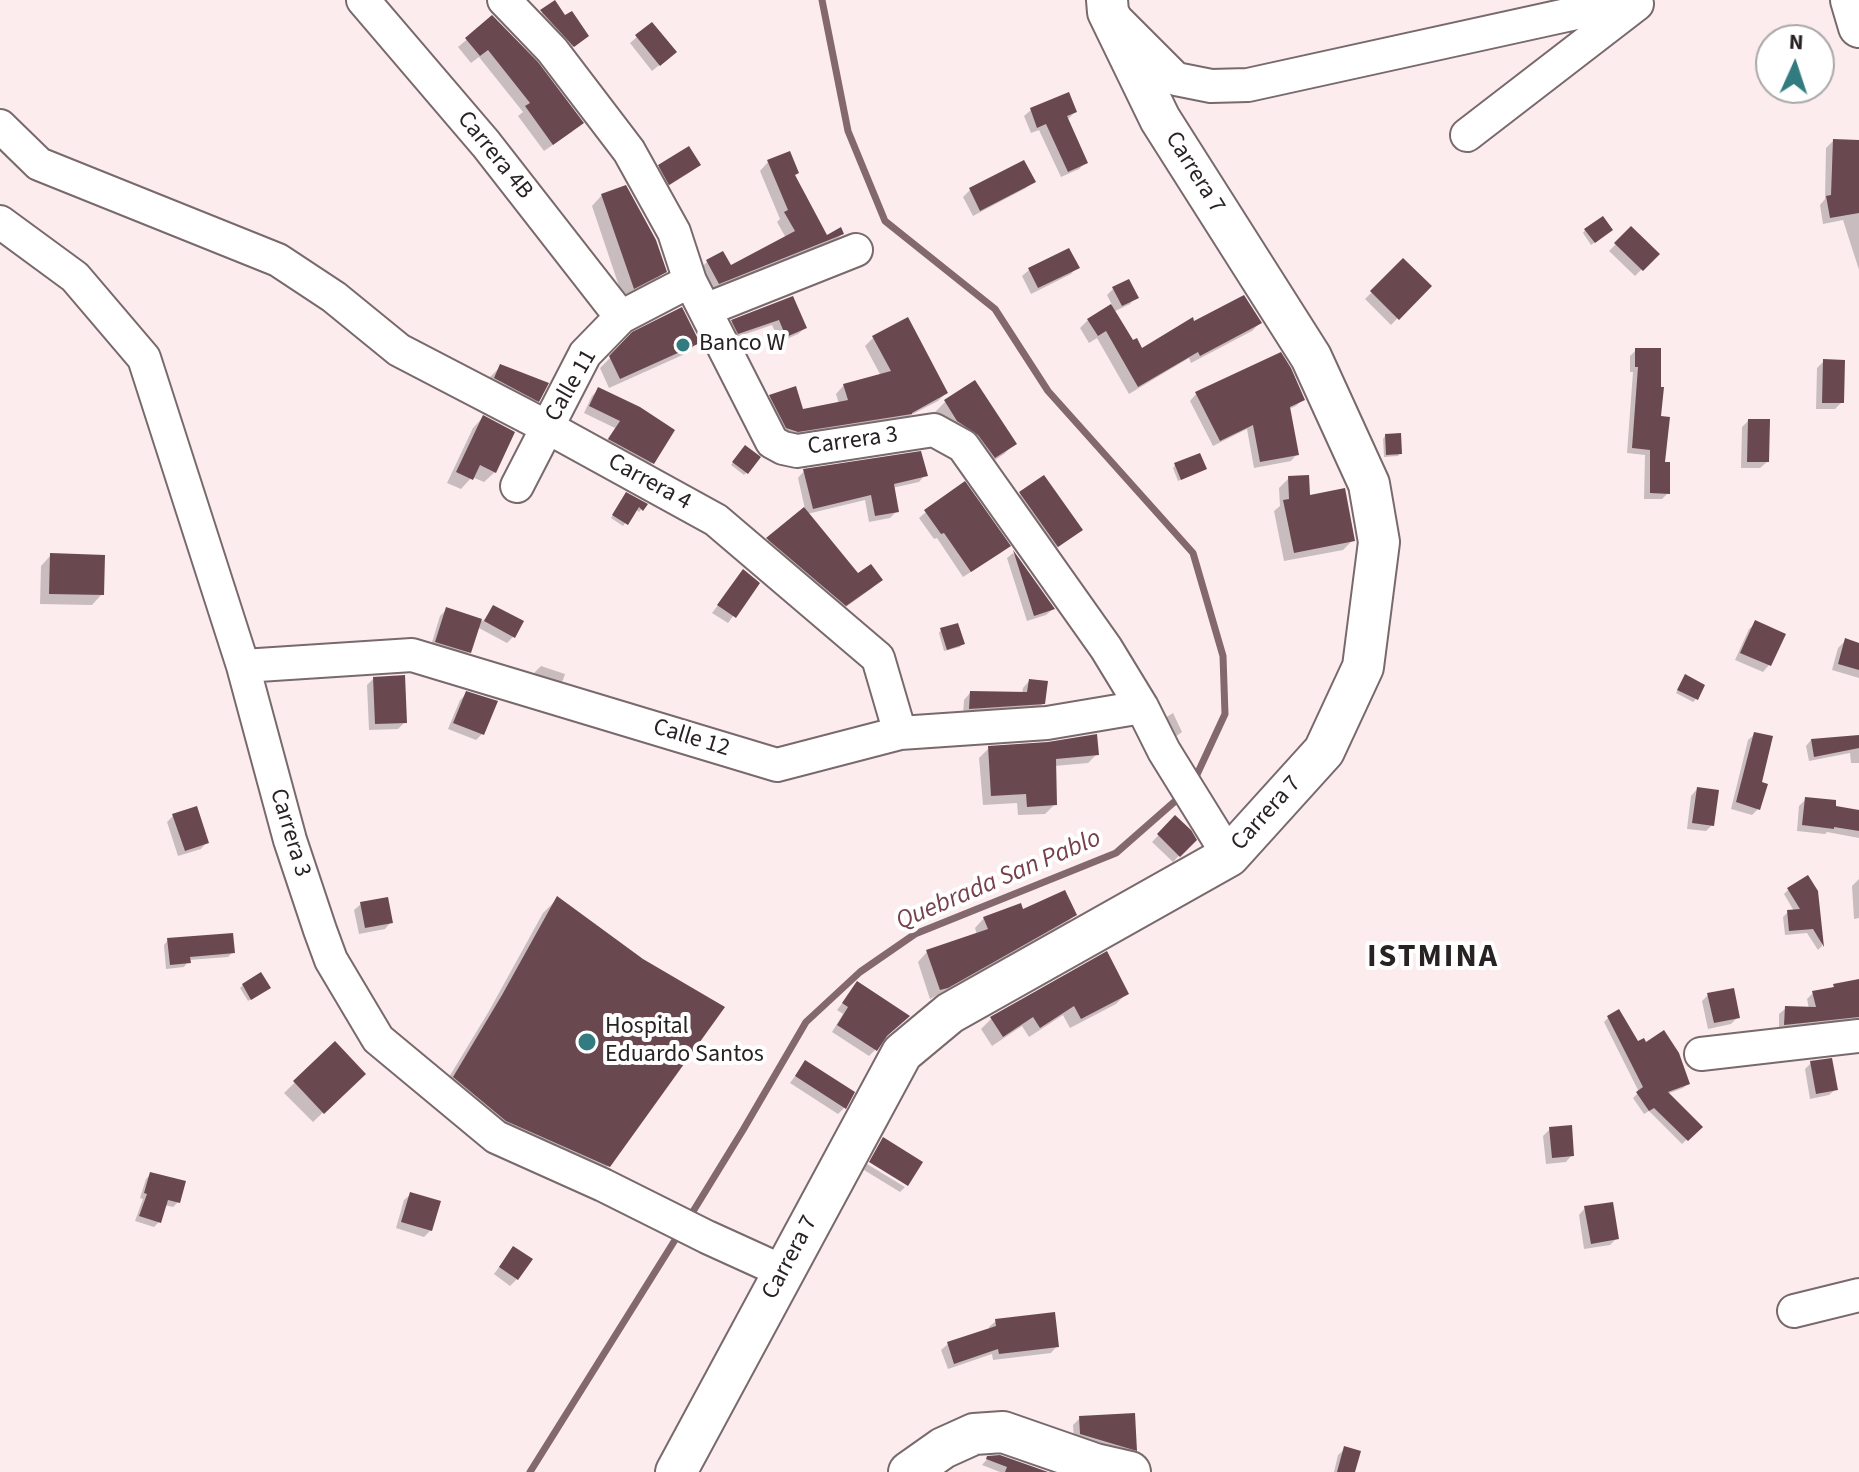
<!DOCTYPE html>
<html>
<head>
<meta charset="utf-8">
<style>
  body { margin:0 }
  #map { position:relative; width:1859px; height:1472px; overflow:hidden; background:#fcecee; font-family:"Source Sans 3",sans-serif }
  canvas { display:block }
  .north { position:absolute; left:1755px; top:24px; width:80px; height:80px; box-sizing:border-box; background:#fff; border:2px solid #a9a7a7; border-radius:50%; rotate:3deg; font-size:22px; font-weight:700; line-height:32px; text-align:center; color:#282223 }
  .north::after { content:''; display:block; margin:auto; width:28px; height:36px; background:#327b80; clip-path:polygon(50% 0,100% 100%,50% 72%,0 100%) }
</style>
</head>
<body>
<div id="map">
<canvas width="1859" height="1472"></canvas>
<div class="north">N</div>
</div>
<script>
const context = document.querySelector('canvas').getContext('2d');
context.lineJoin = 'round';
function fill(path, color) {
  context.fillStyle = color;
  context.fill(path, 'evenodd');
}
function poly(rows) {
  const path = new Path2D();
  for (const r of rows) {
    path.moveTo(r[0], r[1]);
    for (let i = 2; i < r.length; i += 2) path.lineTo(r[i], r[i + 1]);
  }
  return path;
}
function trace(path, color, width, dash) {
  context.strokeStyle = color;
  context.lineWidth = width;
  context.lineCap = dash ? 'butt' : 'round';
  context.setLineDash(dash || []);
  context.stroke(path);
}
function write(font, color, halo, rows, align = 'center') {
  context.font = font + ' "Source Sans 3",sans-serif';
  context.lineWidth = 8;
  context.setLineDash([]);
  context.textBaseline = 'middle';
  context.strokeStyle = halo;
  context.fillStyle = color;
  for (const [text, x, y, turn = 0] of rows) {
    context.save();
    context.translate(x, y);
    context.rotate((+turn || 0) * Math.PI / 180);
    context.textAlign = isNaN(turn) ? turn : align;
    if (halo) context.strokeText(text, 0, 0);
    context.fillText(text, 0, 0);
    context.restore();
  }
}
const shadow = poly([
  [555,3,565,17,587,36,566,52,535,18],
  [492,18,573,131,544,151,518,116,523,112,479,57,471,63,458,47],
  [652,24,668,58,652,71,630,43],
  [1031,110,1075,112,1068,119,1086,162,1079,169,1061,177,1039,130,1031,133,1024,116],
  [1833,141,1859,142,1859,270,1843,220,1823,224,1820,205,1825,199,1826,148],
  [768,162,793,176,826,237,842,234,834,242,710,291,699,270,707,262,730,268,786,238,777,222,780,219,760,171],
  [1023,162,1033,182,1026,188,973,216,963,197,970,190],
  [698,164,692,171,662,190,653,173,660,166],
  [602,195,665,271,654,282,623,298,592,206],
  [1631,229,1657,254,1635,276,1609,251],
  [1585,230,1608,233,1591,245,1583,233],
  [1403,261,1429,286,1391,325,1365,299],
  [1077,267,1071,274,1031,294,1022,276,1029,270],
  [1113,289,1136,297,1130,304,1113,312,1133,343,1141,350,1193,324,1260,323,1252,331,1191,363,1189,358,1129,394,1097,338,1089,343,1080,328,1088,320,1112,305,1107,295],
  [792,298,805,328,798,334,780,342,772,325,731,339,726,328,732,322],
  [634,334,698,342,687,353,609,388,600,368],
  [873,338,946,393,938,401,905,418,788,439,762,404,770,396,802,411,839,404,836,394,844,385,881,376,865,346],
  [1636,350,1659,418,1668,493,1662,499,1644,499,1645,455,1627,453,1633,372,1630,372,1630,356],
  [1824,361,1842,402,1835,409,1816,409,1817,368],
  [500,367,538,400,527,411,485,389,490,377],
  [974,383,1014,444,1004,454,984,467,947,431,935,412,945,402],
  [598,390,652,463,645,469,603,446,615,428,584,413,592,396],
  [1196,394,1303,399,1296,406,1289,409,1297,454,1291,461,1254,468,1247,429,1213,446,1190,401],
  [483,417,495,472,484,482,472,477,461,489,447,483,473,428],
  [1748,421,1767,462,1760,468,1741,468,1742,427],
  [1385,436,1400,453,1398,456,1384,457,1383,439],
  [745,447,747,472,744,475,731,465],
  [1175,465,1204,469,1178,481,1173,468],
  [804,471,925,475,919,482,892,488,897,511,890,518,869,522,865,500,807,514,858,576,880,580,871,589,836,614,759,548,805,509,798,478],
  [1289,478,1353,540,1343,550,1284,561,1274,511,1280,506,1279,488],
  [1020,494,1081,530,1051,552,1014,500],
  [624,497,645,505,639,512,635,509,623,526,611,518],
  [926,512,1008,546,1002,552,963,577,937,538,934,539,919,518],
  [1013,553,1053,609,1046,615,1027,621,1007,558],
  [51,555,102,594,92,605,40,604,41,566],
  [743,572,758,583,728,623,712,613],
  [494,607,514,636,507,643,477,627,469,652,463,659,430,649,440,616,446,610,483,621],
  [1756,623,1769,665,1763,672,1735,660,1749,629],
  [941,630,962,644,960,647,944,651,939,633],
  [1845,641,1859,645,1859,678,1832,670,1838,648],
  [541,666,565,674,563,680,556,687,532,679,535,672],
  [374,678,405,722,398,729,369,730,367,685],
  [1683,680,1696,699,1693,702,1676,693],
  [1029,681,1043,703,1037,710,963,715,964,700,970,693,1022,694,1023,688],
  [467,693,482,734,476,740,448,729,460,700],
  [1173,713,1182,732,1175,737,1165,718],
  [1755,734,1759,784,1758,809,1752,815,1731,809,1748,740],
  [1859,737,1859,763,1851,763,1850,753,1809,761,1806,746,1811,740],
  [989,748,1097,754,1088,763,1054,766,1055,804,1045,814,1018,815,1017,803,983,805,979,758],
  [1697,789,1712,825,1706,831,1687,829,1691,796],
  [1806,799,1834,807,1859,812,1859,838,1827,832,1825,834,1797,831,1799,806],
  [173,816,207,842,201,849,178,856,167,822],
  [1175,818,1194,840,1173,862,1152,842],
  [1859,879,1859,918,1854,919,1852,886],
  [1789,889,1816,891,1822,946,1818,950,1807,933,1785,935,1783,917,1788,912,1794,911,1784,894],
  [557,899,608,1166,594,1180,440,1092,489,1011,543,913],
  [361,904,391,922,385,929,359,934,354,910],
  [1022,912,1075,915,1065,924,930,999,918,962,927,952,977,935,975,928,984,918],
  [168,940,233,952,228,957,189,960,184,967,166,969,164,945],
  [1859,981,1859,1024,1779,1031,1779,1014,1786,1008,1809,1009,1807,999,1813,993,1831,989,1834,986],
  [858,983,875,1050,869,1056,832,1032,843,1014,837,1010],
  [243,985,266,990,248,1001,240,988],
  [1127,993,1116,1004,1070,1028,1063,1015,1029,1037,1022,1026,992,1046,981,1029,991,1019],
  [1708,995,1738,1017,1731,1024,1708,1029,1702,1001],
  [1609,1017,1637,1044,1688,1084,1683,1088,1667,1094,1700,1127,1682,1144,1649,1111,1644,1114,1633,1098,1639,1092,1604,1022],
  [334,1044,363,1074,313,1122,284,1093],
  [805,1062,844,1108,838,1114,790,1083],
  [1811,1063,1836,1089,1829,1095,1810,1099,1805,1069],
  [1550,1129,1572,1155,1566,1162,1546,1164,1543,1136],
  [867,1164,905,1187,900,1192,864,1170],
  [151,1174,178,1202,173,1207,164,1205,159,1222,154,1227,135,1221,143,1199,140,1198,146,1179],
  [411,1194,431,1230,424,1237,396,1228,404,1200],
  [1585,1208,1617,1238,1610,1245,1584,1249,1579,1215],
  [513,1248,517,1279,510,1286,494,1274],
  [996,1321,1057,1346,1051,1353,993,1360,992,1354,948,1369,941,1350,948,1344,989,1330,989,1327],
  [1080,1418,1135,1450,1129,1456,1074,1441,1073,1425],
  [1345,1449,1353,1472,1334,1472,1338,1455],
  [988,1458,1027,1472,1000,1472,982,1465]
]);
const stream = poly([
  [822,0,848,131,885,221,995,309,1048,391,1193,553,1223,656,1225,714,1194,781],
  [689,1218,743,1130,806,1022,860,972,915,934,1116,853,1181,796],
  [530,1472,680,1232]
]);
const building = poly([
  [555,0,565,15,572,11,589,36,574,47,540,10],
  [492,15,538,62,584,123,553,145,525,106,530,103,488,50,480,56,465,38],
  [652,22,677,52,660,66,635,35],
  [1069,92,1077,112,1067,116,1088,163,1068,172,1046,124,1037,128,1030,108],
  [1833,139,1859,140,1859,213,1830,218,1826,196,1831,195],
  [689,146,701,165,669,185,658,165],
  [790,151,799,173,795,175,827,235,841,227,844,234,719,284,706,260,723,251,731,265,795,231,784,212,788,210,767,160],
  [1024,160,1036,182,980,211,969,188],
  [626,185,656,240,667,272,634,289,601,194],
  [1603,216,1613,230,1595,243,1584,229],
  [1631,226,1660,254,1643,271,1614,243],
  [1069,248,1080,268,1038,288,1028,268],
  [1403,258,1432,286,1399,320,1370,291],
  [1129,279,1139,298,1122,306,1112,287],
  [1244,295,1262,323,1200,356,1198,352,1138,387,1106,331,1098,336,1087,319,1111,304,1133,340,1137,338,1142,348,1193,317,1194,321],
  [793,296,807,328,786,337,779,320,738,334,731,320],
  [682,307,700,343,620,379,609,356,632,332],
  [908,317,948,393,912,413,912,414,798,432,786,428,769,395,796,386,803,409,848,400,843,384,891,371,872,336],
  [1635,348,1661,348,1661,387,1664,387,1661,416,1670,417,1665,462,1670,462,1670,494,1650,493,1650,450,1632,448,1638,367,1635,367],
  [1281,352,1291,368,1305,400,1290,407,1299,455,1260,462,1253,425,1220,441,1195,392],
  [1823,359,1845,360,1844,403,1822,403],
  [500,364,549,383,539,402,494,378],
  [975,380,1017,444,995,458,978,435,957,421,944,400],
  [598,387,640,407,675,430,654,464,608,439,620,421,589,406],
  [483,415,515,432,496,473,480,465,473,480,456,472],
  [1748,419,1770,419,1769,462,1747,462],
  [1401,433,1402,454,1386,455,1385,434],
  [745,445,761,457,748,474,732,462],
  [921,451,928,476,894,484,899,512,875,516,871,495,813,509,803,469],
  [1200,453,1207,469,1181,480,1174,463],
  [1044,475,1083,530,1058,547,1019,492],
  [1309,475,1310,495,1345,488,1355,541,1294,553,1283,500,1289,499,1288,476],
  [965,481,1011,546,971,572,944,533,941,534,924,510],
  [626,492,648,504,643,511,639,507,628,525,612,515],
  [804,507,858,573,871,564,883,580,846,606,766,538],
  [1013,550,1055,609,1034,616],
  [50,553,105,555,104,595,49,594],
  [743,569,760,583,736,618,717,605],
  [493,605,524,621,515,638,484,621],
  [446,607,482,619,471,653,435,642],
  [1755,620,1786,634,1771,666,1740,653],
  [958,623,965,644,947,650,940,628],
  [1845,638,1859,643,1859,670,1838,664],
  [1685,674,1705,685,1698,700,1677,690],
  [405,675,407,723,375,724,373,677],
  [1029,679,1048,681,1045,704,969,709,970,691,1027,692],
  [466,691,498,701,484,735,453,723],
  [1754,732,1773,736,1762,782,1768,784,1760,810,1736,802],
  [1097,734,1099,755,1056,759,1057,805,1027,807,1026,794,991,796,988,746,1048,742],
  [1859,735,1859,748,1814,757,1811,739],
  [1697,787,1719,790,1714,826,1692,823],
  [1805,797,1836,800,1836,806,1859,810,1859,831,1834,827,1834,829,1802,825],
  [197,806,209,843,185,851,172,814],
  [1175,815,1191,830,1197,840,1180,857,1157,834],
  [1808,875,1818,891,1824,947,1813,929,1789,931,1787,910,1800,909,1787,888],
  [1065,890,1077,915,948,988,940,990,926,950,988,929,983,917,1021,903,1023,909],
  [557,896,643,959,725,1007,610,1167,506,1121,453,1077,502,995],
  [388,897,393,923,365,928,360,902],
  [233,933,235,953,190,957,191,963,170,965,167,938],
  [1107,951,1129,994,1081,1019,1074,1006,1040,1028,1033,1017,1003,1037,990,1017],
  [261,972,271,988,251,1000,242,984],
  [1859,979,1859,1017,1784,1025,1785,1006,1816,1007,1812,991,1834,987,1833,984],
  [857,981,910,1016,887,1036,877,1051,837,1025,848,1007,842,1003],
  [1734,988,1740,1018,1714,1023,1707,993],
  [1619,1009,1638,1041,1644,1038,1646,1042,1664,1030,1679,1053,1690,1084,1668,1092,1703,1127,1688,1141,1654,1108,1649,1111,1636,1092,1643,1087,1607,1016],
  [335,1041,366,1074,324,1114,293,1081],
  [1832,1058,1838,1090,1816,1094,1810,1061],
  [805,1060,855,1092,846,1109,795,1076],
  [1572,1125,1574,1156,1552,1158,1549,1127],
  [883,1137,923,1162,908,1186,869,1162],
  [150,1172,186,1181,180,1203,168,1200,161,1223,139,1216,147,1194,144,1193],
  [410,1192,441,1201,432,1231,401,1222],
  [1613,1202,1619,1239,1591,1244,1584,1206],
  [513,1246,533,1259,518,1280,499,1267],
  [1055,1312,1059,1347,999,1354,998,1349,954,1364,947,1342,996,1326,995,1319],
  [1135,1413,1137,1451,1080,1434,1079,1416],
  [1344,1446,1361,1451,1355,1472,1337,1472],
  [1000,1455,1048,1472,1005,1472,1007,1467,986,1459,987,1456]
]);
const minor = poly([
  [363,0,486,144,621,317],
  [504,0,552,50,629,151,674,232,690,281,772,442,783,448,797,451,934,430,963,446,1106,648,1142,707,1164,751,1229,856],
  [1119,22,1176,79,1211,86,1248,85,1635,0],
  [0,126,39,164,278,260,334,297,399,350,547,427,716,520,878,658,900,733],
  [1467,135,1637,4],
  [0,222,75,277,144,358,243,666,290,840,320,930,331,960,378,1039,496,1137,603,1185,707,1237,784,1272],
  [705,310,856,250],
  [517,486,585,354,621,317,690,281],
  [243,666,412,655,777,765,900,733,1047,723,1142,707],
  [1701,1054,1859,1036],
  [1794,1311,1859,1295]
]);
const major = poly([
  [1851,0,1859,27],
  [676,1472,902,1053,950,1013,1229,856,1324,751,1363,667,1379,542,1369,484,1311,357,1160,119,1108,12,1107,0],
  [909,1472,943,1448,974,1434,1003,1432,1095,1464,1130,1472]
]);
const markers = [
  [683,345,8,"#327b80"],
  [587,1042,10,"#327b80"]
];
const streetNames = [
  ["Carrera 4B",494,156,51],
  ["Carrera 7",1194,173,58],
  ["Calle 11",572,386,-60],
  ["Carrera 3",853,442,-8],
  ["Carrera 4",649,483,29],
  ["Calle 12",691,739,17],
  ["Carrera 7",1267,814,-48],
  ["Carrera 3",289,833,73],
  ["Carrera 7",791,1258,-62]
];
const poiNames = [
  ["Banco W",699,345],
  ["Hospital",605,1028],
  ["Eduardo Santos",605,1056]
];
const waterNames = [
  ["Quebrada San Pablo",999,881,-23]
];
const districtNames = [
  ["ISTMINA",1433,959]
];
fill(shadow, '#0003');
trace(stream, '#83686d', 7);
fill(building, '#69494f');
trace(minor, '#78696c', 36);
trace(major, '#78696c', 44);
trace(minor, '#fff', 32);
trace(major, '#fff', 40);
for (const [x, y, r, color] of markers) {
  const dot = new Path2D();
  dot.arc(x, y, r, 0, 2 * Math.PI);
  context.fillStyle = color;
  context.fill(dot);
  trace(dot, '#fff', 3);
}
write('24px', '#282223', '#fff', streetNames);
write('24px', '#282223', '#fff', poiNames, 'left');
write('italic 26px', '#76414d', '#fff', waterNames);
context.letterSpacing = '2px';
write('bold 32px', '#282223', '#fff', districtNames);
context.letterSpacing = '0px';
</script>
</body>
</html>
